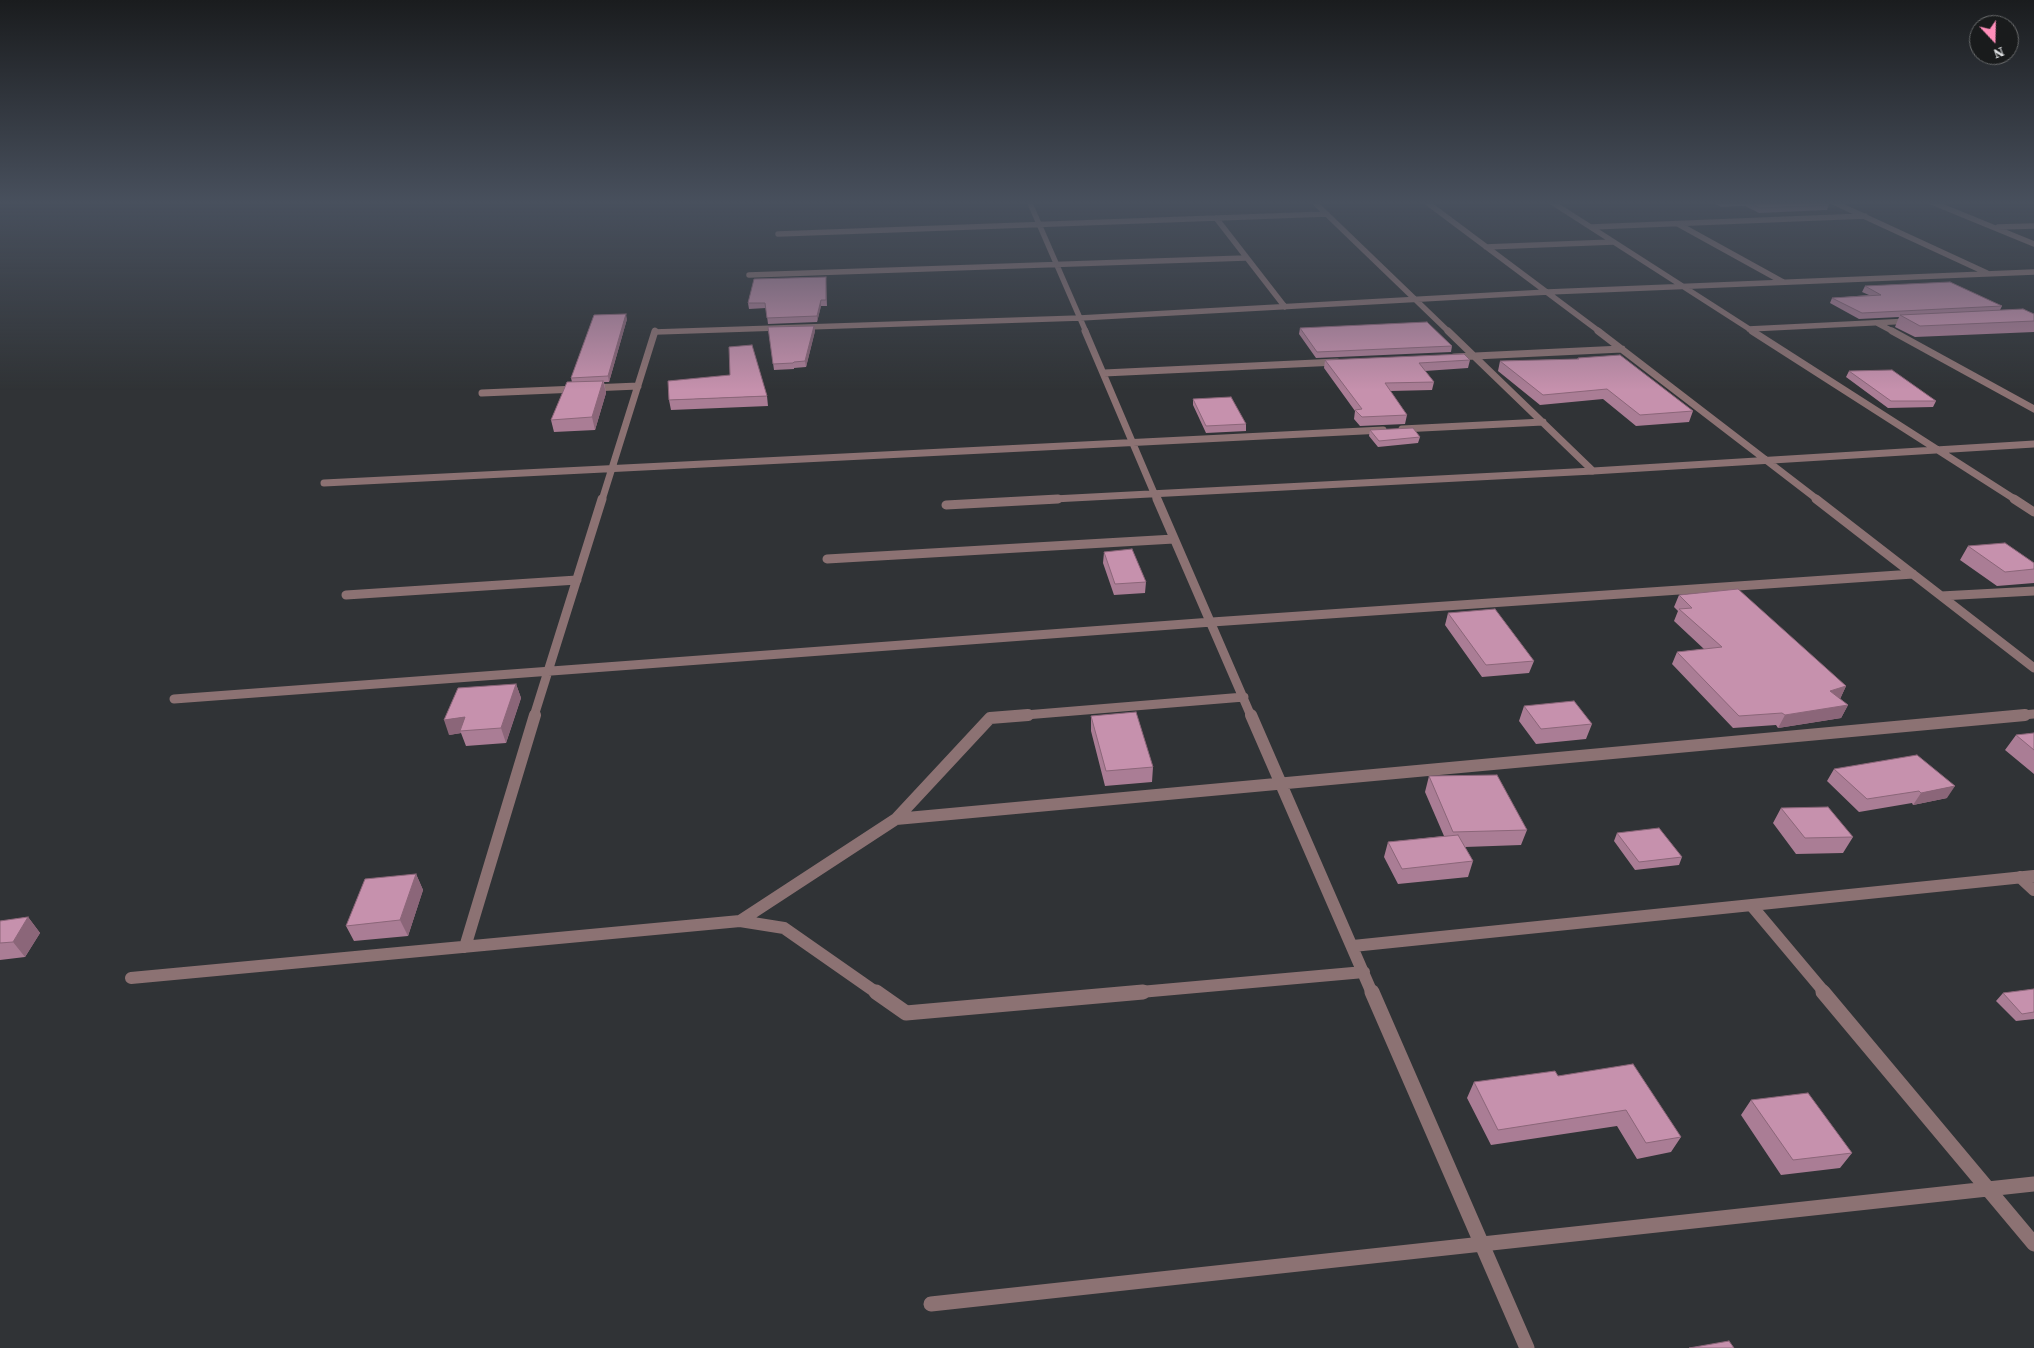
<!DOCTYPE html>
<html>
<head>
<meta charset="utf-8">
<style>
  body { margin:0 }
  #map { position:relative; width:2034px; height:1348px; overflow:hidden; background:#303336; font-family:"Source Serif 4",serif }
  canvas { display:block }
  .north { position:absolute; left:1969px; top:15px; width:50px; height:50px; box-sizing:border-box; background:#191b1c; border:1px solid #696b6c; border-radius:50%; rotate:159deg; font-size:14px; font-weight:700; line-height:20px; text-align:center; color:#e0e2e4 }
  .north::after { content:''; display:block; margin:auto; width:18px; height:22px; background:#ff8eba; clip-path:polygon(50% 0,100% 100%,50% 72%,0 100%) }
</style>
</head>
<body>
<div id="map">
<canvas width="2034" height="1348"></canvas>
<div class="north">N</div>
</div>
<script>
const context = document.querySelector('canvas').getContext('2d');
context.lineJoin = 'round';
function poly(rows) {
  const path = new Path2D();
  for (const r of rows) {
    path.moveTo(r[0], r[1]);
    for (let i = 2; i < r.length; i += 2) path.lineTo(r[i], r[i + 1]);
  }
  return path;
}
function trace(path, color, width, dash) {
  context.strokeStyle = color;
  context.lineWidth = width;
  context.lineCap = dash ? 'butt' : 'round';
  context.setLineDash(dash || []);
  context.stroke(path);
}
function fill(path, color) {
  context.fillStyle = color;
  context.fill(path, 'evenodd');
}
const streetFar4 = poly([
  [1029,201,1086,332],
  [1313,201,1449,332],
  [1425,201,1600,332],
  [1550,201,1754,332],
  [1831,201,1987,273],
  [1929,201,2034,244],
  [1216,218,1285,307],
  [1678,224,1783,282],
  [1591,227,1865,216],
  [1998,227,2034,226],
  [778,234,1327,214],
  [1486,247,1613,242],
  [749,275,1245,258],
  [1877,323,1894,332],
  [1749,329,1911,321],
  [655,332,1080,318,1548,292,2034,272]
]);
const streetFar3 = poly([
  [1085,331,1157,500],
  [1448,331,1593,471],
  [1598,331,1818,500],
  [1752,331,2016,500],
  [1892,331,2034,409],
  [1454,357,1622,349],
  [1104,373,1337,362],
  [591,388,638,386],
  [482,393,577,389],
  [1402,429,1543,422],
  [324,483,1383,430],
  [602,500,655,331],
  [1034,500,1593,471,2034,444]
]);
const streetFar2 = poly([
  [1157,499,1251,716],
  [1816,499,2034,668],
  [2014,499,2034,512],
  [946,505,1058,499],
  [827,559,1174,539],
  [346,595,577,580],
  [1941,596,2034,591],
  [174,699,1212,622,1913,574],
  [534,716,602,499],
  [1013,716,1244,697],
  [2011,716,2034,714]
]);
const streetFar1 = poly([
  [1251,715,1372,993],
  [896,819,2025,715],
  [2020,877,2034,890],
  [1751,905,1825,993],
  [740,921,896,819,990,718,1028,715],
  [1353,946,2034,876],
  [465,947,535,715],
  [131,978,740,921,784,928,877,993],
  [1129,993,1364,972]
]);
const street = poly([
  [876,992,906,1013,1143,992],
  [1372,992,1527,1348],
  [1823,992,2034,1244],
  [931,1304,2034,1184]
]);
const wall = poly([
  [1709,201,1821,201,1829,205,1827,210,1759,213,1745,206,1721,207],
  [826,282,827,306,821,306,817,322,768,324,766,308,749,309,748,303],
  [1865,286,2002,306,2000,310,2034,314,2034,332,1915,337,1895,327,1899,317,1859,319,1830,303,1832,298,1869,295,1862,292],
  [627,319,609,382,604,382,606,393,595,430,554,432,551,420,572,382,571,378],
  [814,326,815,331,806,367,794,368,794,369,774,370,768,327],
  [1300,328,1452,346,1451,352,1316,358,1299,334],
  [1578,358,1693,411,1689,422,1636,426,1603,399,1540,405,1498,371,1500,361,1577,359],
  [1325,360,1470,360,1468,368,1425,371,1434,382,1432,390,1390,391,1407,415,1405,424,1360,426,1354,419,1355,411,1324,368],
  [1849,371,1936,401,1933,407,1888,408,1846,377],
  [767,396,768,406,671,410,669,400],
  [1193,399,1246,424,1246,431,1206,433,1193,405],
  [1370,430,1420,437,1418,443,1378,447,1369,436],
  [1968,546,2034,569,2034,583,1997,586,1960,560],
  [1104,552,1146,582,1145,593,1114,595,1103,563],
  [1679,595,1846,686,1840,699,1848,705,1841,718,1778,728,1776,725,1733,728,1672,664,1677,652,1704,649,1674,621,1678,611,1674,607],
  [1448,613,1534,661,1529,673,1482,677,1445,625],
  [516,684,521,698,506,743,466,746,461,733,449,735],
  [1524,706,1592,724,1586,739,1536,744,1519,721],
  [1091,716,1153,767,1152,782,1105,786,1091,731],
  [2034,733,2034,774,2005,750,2016,735],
  [1834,769,1947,798,1913,805,1912,803,1859,812,1827,781],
  [1429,776,1527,830,1521,845,1465,847,1473,861,1468,877,1398,884,1384,857,1388,842,1444,836,1425,792],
  [1781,808,1853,837,1843,853,1796,854,1773,823],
  [1617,833,1682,857,1679,865,1635,870,1614,841],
  [416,874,423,890,408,936,354,941,346,926],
  [28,917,40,933,25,957,0,960,0,921],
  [2034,989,2034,1019,2016,1021,1996,1001,2003,993],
  [1558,1076,1681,1137,1671,1152,1637,1159,1617,1126,1491,1145,1467,1098,1474,1082],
  [1751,1100,1852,1153,1840,1168,1781,1175,1741,1115]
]);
const shadedWall = poly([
  [821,300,821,306,817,322,817,316],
  [626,314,627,319,609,382,608,376],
  [814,326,815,331,806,367,805,361],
  [603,381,606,393,595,430,592,417],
  [516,684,521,698,506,743,501,728],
  [1846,686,1840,699,1830,691],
  [1848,705,1841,718,1778,728,1785,715],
  [465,717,460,731,461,733,449,735,444,720],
  [1955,786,1947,798,1913,805,1921,793],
  [416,874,423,890,408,936,400,920],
  [28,917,40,933,25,957,13,942]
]);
const building = poly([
  [1720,201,1821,201,1829,205,1760,208,1747,201,1723,202,1720,201],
  [826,277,826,300,821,300,817,316,767,318,765,303,748,303,754,279,826,277],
  [1950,282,2002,306,1862,313,1832,298,1881,295,1865,286,1950,282],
  [2023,309,2034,314,2034,321,1920,326,1900,315,2023,309],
  [626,314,608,376,571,378,594,315,626,314],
  [1427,322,1452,346,1317,352,1300,328,1427,322],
  [814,326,805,361,794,362,793,363,773,364,768,327,814,326],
  [752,345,767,396,669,400,668,381,730,375,729,347,752,345],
  [1464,354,1470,360,1419,363,1434,382,1385,383,1407,415,1362,417,1355,410,1362,409,1325,360,1464,354],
  [1620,355,1693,411,1640,415,1607,389,1543,395,1500,361,1579,359,1578,358,1620,355],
  [1892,370,1936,401,1891,401,1849,371,1892,370],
  [603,381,592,417,551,420,567,382,603,381],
  [1231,397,1246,424,1206,426,1193,399,1231,397],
  [1413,428,1420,437,1379,441,1370,430,1413,428],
  [2005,543,2034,563,2034,569,2005,572,1968,546,2005,543],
  [1132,549,1146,582,1115,584,1104,552,1132,549],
  [1738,589,1846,686,1830,691,1848,705,1785,715,1782,713,1739,716,1677,652,1722,647,1679,609,1692,608,1679,595,1738,589],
  [1495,609,1534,661,1486,665,1448,613,1495,609],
  [516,684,501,728,460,731,465,717,444,720,458,688,516,684],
  [1574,701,1592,724,1541,729,1524,706,1574,701],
  [1136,712,1153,767,1106,771,1091,716,1136,712],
  [2034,733,2034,750,2016,735,2034,733],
  [1917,755,1955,786,1921,793,1919,791,1867,799,1834,769,1917,755],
  [1497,775,1527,830,1453,832,1429,776,1497,775],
  [1828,807,1853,837,1805,838,1781,808,1828,807],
  [1659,828,1682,857,1639,862,1617,833,1659,828],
  [1458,835,1473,861,1402,869,1388,842,1458,835],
  [416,874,400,920,346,926,365,879,416,874],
  [28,917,13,942,0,943,0,921,28,917],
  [2034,989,2034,1012,2022,1014,2003,993,2034,989],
  [1633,1064,1681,1137,1646,1143,1626,1110,1498,1130,1474,1082,1555,1071,1558,1076,1633,1064],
  [1808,1093,1852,1153,1793,1160,1751,1100,1808,1093],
  [1729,1341,1734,1348,1689,1348,1729,1341]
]);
trace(streetFar4, '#8c7273', 5.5);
trace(streetFar3, '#8c7273', 7);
trace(streetFar2, '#8c7273', 9);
trace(streetFar1, '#8c7273', 12);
trace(street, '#8c7273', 15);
fill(wall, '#aa7d95');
fill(shadedWall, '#8b6679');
fill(building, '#c691ad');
trace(building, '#8b6679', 1);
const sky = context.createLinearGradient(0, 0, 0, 390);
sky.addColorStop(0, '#1a1c1e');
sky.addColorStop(0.52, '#48505d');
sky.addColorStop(1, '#48505d00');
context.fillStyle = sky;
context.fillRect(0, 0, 2034, 390);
</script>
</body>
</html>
